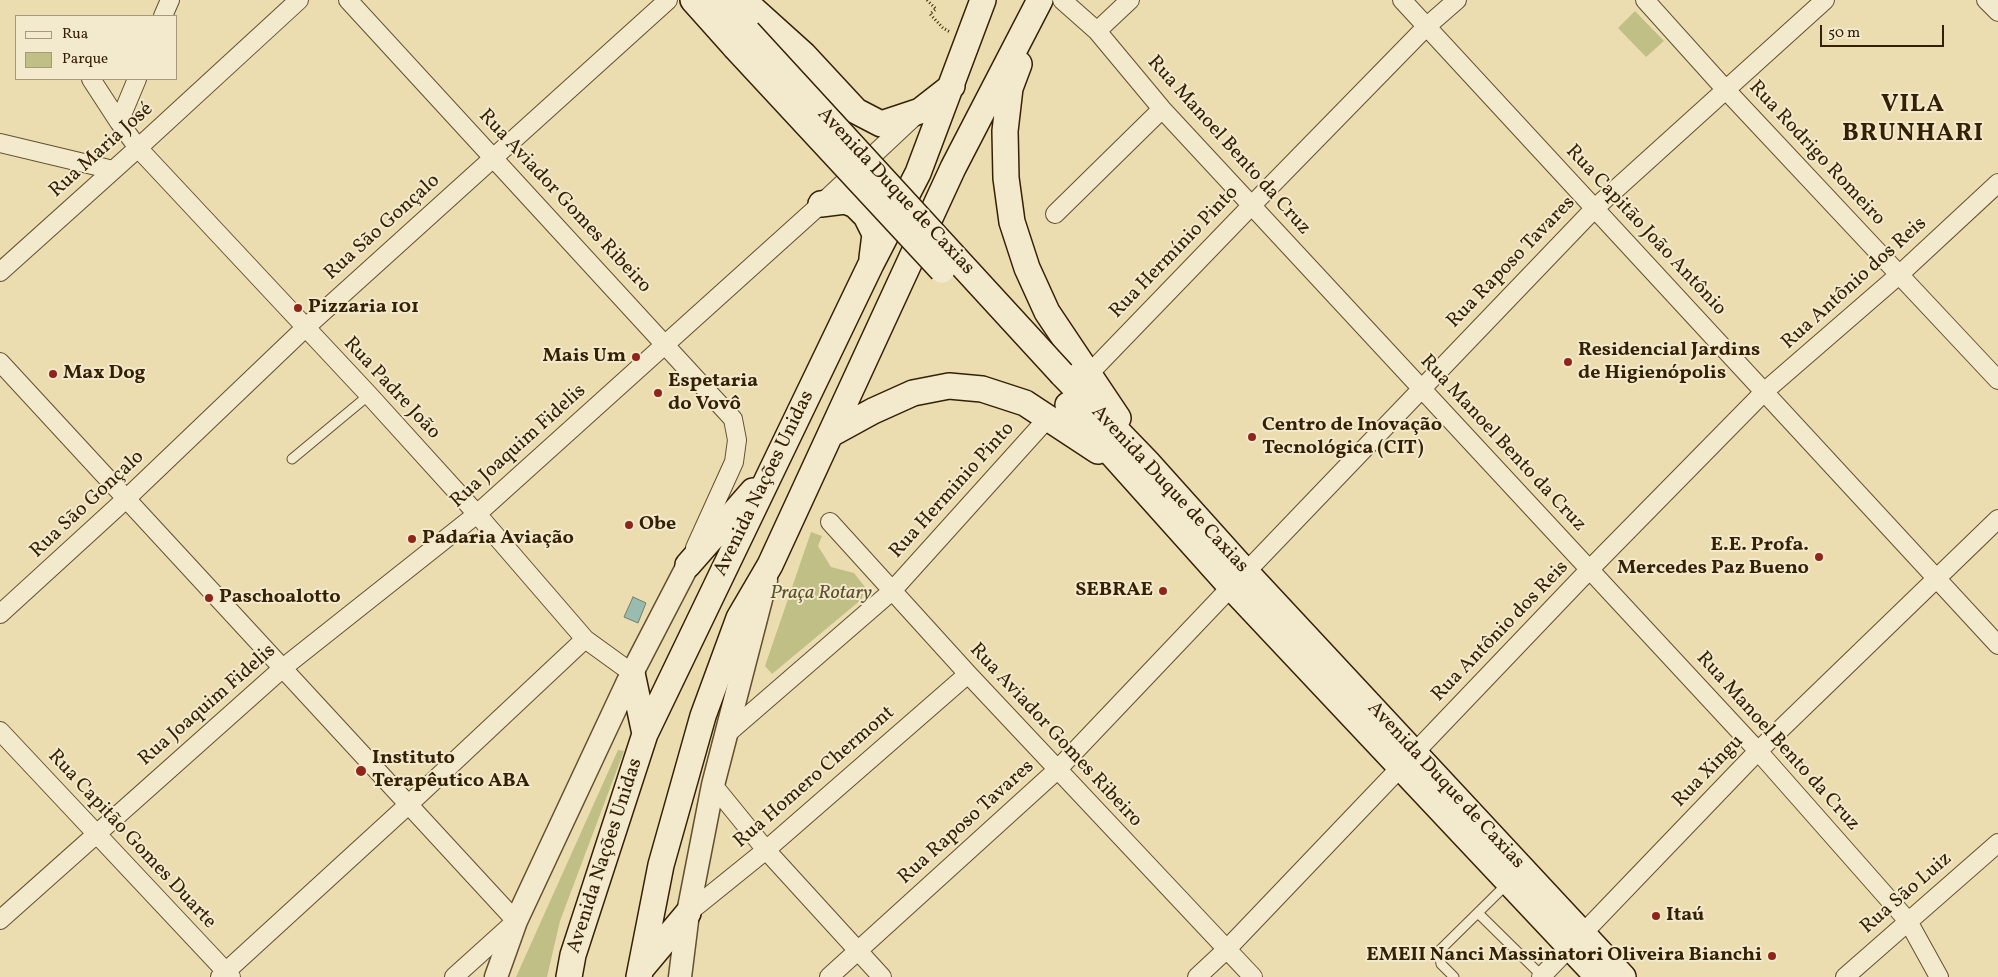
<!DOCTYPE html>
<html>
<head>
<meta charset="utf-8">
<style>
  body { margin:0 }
  #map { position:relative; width:1998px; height:977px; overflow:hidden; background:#ecddb1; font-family:Vollkorn,serif }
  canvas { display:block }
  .legend { position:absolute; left:15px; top:15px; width:162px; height:65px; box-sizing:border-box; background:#f3e9cc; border:1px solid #a7997c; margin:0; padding:6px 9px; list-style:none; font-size:15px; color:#342104 }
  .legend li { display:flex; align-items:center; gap:10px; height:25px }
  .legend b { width:25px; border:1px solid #a7997c }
  .scale { position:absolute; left:1820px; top:25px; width:124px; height:22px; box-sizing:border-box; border:2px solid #342104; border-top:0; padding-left:6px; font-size:15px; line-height:18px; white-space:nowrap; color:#342104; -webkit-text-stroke:4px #f3e9cc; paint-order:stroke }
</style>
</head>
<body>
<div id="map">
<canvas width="1998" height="977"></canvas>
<ul class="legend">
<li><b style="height:6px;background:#f3e9cc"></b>Rua</li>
<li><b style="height:14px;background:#c0bf86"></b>Parque</li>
</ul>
<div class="scale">50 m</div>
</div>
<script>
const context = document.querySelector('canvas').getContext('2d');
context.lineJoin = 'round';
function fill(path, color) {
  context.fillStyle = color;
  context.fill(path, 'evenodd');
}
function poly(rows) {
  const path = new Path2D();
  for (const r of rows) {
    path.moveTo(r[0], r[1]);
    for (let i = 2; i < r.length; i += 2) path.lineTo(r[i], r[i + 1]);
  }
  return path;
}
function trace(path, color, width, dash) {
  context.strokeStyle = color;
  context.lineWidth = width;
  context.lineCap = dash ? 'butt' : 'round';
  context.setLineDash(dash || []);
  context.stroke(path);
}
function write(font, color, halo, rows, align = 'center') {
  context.font = font + ' Vollkorn,serif';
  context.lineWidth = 4;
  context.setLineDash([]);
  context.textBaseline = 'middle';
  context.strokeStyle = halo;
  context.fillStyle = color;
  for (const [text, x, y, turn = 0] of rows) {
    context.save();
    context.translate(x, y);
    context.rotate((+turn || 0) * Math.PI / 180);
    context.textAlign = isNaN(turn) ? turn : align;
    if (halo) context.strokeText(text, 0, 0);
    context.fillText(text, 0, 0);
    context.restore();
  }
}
const green = poly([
  [1635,11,1664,41,1646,57,1618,28],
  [811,532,822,536,818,546,831,567,854,573,865,587,862,599,772,674,765,666],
  [618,750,624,751,560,921,547,977,516,977]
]);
const water = poly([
  [633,597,646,603,638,623,624,617,633,597]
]);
const path = poly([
  [927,0,936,9,930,14,943,28,950,32]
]);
const service = poly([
  [292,459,369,395],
  [1478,913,1542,976],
  [1454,977,1441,964,1439,951,1507,884]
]);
const minor = poly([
  [348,0,733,419,737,440,734,462,695,548],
  [1062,0,1097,31,1162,109,1758,751,1908,921,1939,977],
  [1402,0,1998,645],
  [1645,0,1726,90,1998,380],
  [1986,0,1998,12],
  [163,16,170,0],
  [1097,31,1130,0],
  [91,79,119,122,138,148,369,395,477,514,585,639,632,673],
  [119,122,137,79],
  [0,143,113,170],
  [1055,214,1162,109],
  [0,272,138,148,299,0],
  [0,362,516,921,454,977],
  [1082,381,1252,205,1426,27,1457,0],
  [830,522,968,674,1253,977],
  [1246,572,1595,208,1825,0],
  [0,614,127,498,305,328,668,0],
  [0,731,231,977],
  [728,733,892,591,1047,419],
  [713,785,766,850,882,977],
  [688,913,766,850,968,674],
  [0,920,284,667,477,514,821,204,916,115],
  [220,977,408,805,585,639],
  [829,977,1057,770,1231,587],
  [1197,977,1227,949,1590,569,1765,391,1900,274,1998,183],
  [1541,977,1758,751,1998,519],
  [1845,977,1998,843]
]);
const tertiary = poly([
  [496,977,516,921,632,673,688,565],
  [680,977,688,913,713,785,766,580]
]);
const secondary = poly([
  [693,0,735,47],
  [719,0,748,32],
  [743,0,804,55,856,111,881,124,920,111,952,86],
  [1019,64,1010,88,1005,131,1006,178,1012,222,1027,268,1047,312,1118,418],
  [821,204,845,201,855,205,866,216,875,234,872,258],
  [1062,374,1149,464,1246,572,1623,977],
  [1068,405,1231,587,1598,977],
  [831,434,873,411,913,393,949,386,982,389,1025,403,1098,451],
  [688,565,753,491],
  [632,673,645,734],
  [641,969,688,913],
  [569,977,573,955,645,734,871,264,918,173,983,0],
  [639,977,661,865,703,716,739,618,770,565,953,168,1040,0]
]);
const secondaryBridge = poly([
  [748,32,1062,374],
  [735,47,942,270]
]);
const markers = [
  [298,308,5,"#8f2418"],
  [636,357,5,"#8f2418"],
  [1568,362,5,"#8f2418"],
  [53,374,5,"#8f2418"],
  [658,393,5,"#8f2418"],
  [1252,437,5,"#8f2418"],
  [629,525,5,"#8f2418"],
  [412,539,5,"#8f2418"],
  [1819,557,5,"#8f2418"],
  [1163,591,5,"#8f2418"],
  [209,598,5,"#8f2418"],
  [361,771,6,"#8f2418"],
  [1656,916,5,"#8f2418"],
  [1772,956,5,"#8f2418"]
];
const streetNames = [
  ["Rua Manoel Bento da Cruz",1228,146,48],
  ["Rua Maria José",102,151,-42],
  ["Rua Rodrigo Romeiro",1816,154,47],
  ["Avenida Duque de Caxias",895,192,47],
  ["Rua Aviador Gomes Ribeiro",564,202,47],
  ["Rua São Gonçalo",383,228,-42],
  ["Rua Capitão João Antônio",1645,231,47],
  ["Rua Hermínio Pinto",1175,253,-46],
  ["Rua Raposo Tavares",1512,263,-46],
  ["Rua Antônio dos Reis",1855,284,-42],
  ["Rua Padre João",391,389,47],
  ["Rua Manoel Bento da Cruz",1502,444,47],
  ["Rua Joaquim Fidelis",519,447,-42],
  ["Avenida Nações Unidas",765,484,-64],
  ["Avenida Duque de Caxias",1169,490,47],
  ["Rua Herminio Pinto",953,491,-48],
  ["Rua São Gonçalo",88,505,-43],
  ["Rua Antônio dos Reis",1501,632,-46],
  ["Rua Joaquim Fidelis",208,706,-41],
  ["Rua Aviador Gomes Ribeiro",1055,736,47],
  ["Rua Manoel Bento da Cruz",1777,742,48],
  ["Rua Xingu",1709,772,-46],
  ["Rua Homero Chermont",815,778,-41],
  ["Avenida Duque de Caxias",1445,786,47],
  ["Rua Raposo Tavares",967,823,-42],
  ["Rua Capitão Gomes Duarte",131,840,47],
  ["Avenida Nações Unidas",606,856,-72],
  ["Rua São Luiz",1907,894,-41]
];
const poiNames = [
  ["Pizzaria 101",308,308],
  ["Residencial Jardins",1578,351],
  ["de Higienópolis",1578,374],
  ["Mais Um",626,357,"right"],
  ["Max Dog",63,374],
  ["Espetaria",668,382],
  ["do Vovô",668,405],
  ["Centro de Inovação",1262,426],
  ["Tecnológica (CIT)",1262,449],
  ["Obe",639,525],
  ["Padaria Aviação",422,539],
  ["E.E. Profa.",1809,546,"right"],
  ["Mercedes Paz Bueno",1809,569,"right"],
  ["SEBRAE",1153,591,"right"],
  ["Paschoalotto",219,598],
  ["Instituto",372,759],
  ["Terapêutico ABA",372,782],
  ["Itaú",1666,916],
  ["EMEII Nanci Massinatori Oliveira Bianchi",1762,956,"right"]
];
const parkNames = [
  ["Praça Rotary",821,594]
];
const districtNames = [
  ["VILA",1913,106],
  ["BRUNHARI",1913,135]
];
fill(green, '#c0bf86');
fill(water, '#99bbb0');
trace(water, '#717d6b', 1);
trace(service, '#62502f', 11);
trace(minor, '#62502f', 20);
trace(tertiary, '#62502f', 25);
trace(secondary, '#342104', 28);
trace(path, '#342104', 3, [1, 2.5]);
trace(service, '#f3e9cc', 9);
trace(minor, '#f3e9cc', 18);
trace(tertiary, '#f3e9cc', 22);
trace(secondary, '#f3e9cc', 25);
trace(secondaryBridge, '#342104', 28, []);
trace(secondaryBridge, '#f3e9cc', 25);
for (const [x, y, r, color] of markers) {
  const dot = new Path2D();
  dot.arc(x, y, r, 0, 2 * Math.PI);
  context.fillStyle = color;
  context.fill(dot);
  trace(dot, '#f3e9cc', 2);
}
write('20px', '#342104', '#f3e9cc', streetNames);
write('bold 20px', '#342104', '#f3e9cc', poiNames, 'left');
write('italic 20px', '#5e502b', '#f3e9cc', parkNames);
context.letterSpacing = '1px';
write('bold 25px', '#342104', '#f3e9cc', districtNames);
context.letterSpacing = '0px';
</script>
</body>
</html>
